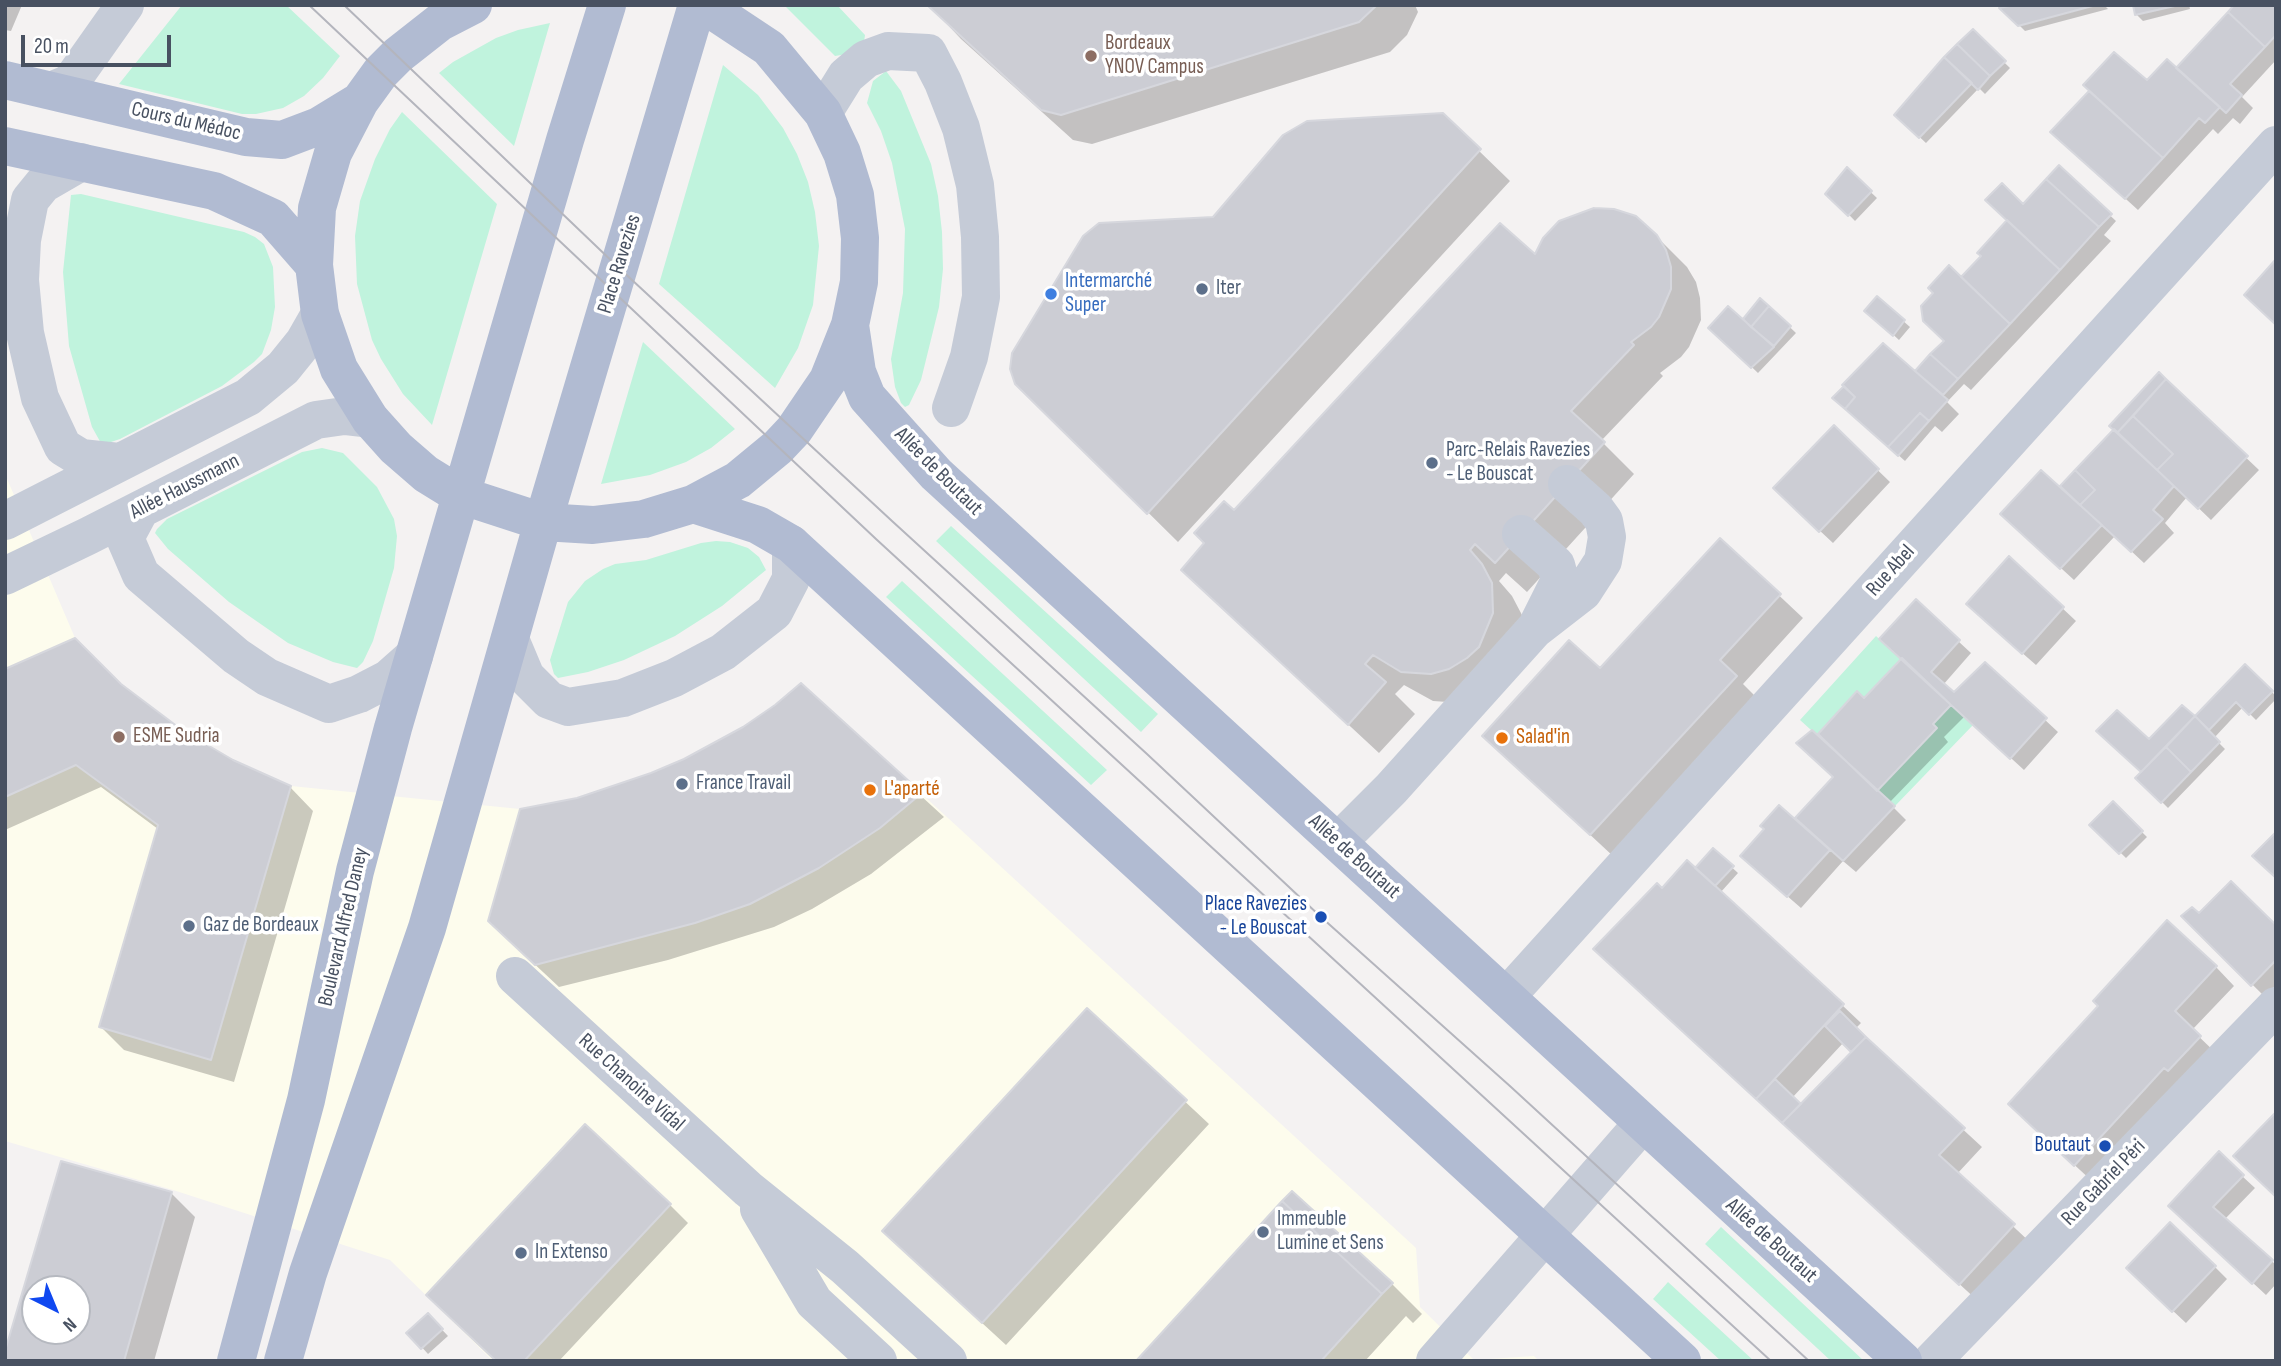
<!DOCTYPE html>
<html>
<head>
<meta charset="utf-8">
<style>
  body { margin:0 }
  #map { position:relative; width:2281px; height:1366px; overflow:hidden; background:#f4f2f2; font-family:"Sofia Sans Condensed",sans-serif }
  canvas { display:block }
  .frame { position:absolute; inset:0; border:7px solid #485161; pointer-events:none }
  .north { position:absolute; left:21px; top:1275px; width:70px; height:70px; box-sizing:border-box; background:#fff; border:2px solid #b6b9c0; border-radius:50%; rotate:137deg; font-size:19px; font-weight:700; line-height:28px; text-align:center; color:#485161 }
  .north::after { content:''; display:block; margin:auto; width:24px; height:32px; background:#1048f0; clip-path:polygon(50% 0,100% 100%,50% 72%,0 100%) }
  .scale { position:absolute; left:21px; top:35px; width:150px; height:32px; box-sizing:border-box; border:4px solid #485161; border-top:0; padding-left:9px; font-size:21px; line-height:24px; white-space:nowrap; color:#485161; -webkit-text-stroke:5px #fff; paint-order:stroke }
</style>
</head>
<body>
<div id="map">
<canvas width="2281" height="1366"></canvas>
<div class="frame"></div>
<div class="north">N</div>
<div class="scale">20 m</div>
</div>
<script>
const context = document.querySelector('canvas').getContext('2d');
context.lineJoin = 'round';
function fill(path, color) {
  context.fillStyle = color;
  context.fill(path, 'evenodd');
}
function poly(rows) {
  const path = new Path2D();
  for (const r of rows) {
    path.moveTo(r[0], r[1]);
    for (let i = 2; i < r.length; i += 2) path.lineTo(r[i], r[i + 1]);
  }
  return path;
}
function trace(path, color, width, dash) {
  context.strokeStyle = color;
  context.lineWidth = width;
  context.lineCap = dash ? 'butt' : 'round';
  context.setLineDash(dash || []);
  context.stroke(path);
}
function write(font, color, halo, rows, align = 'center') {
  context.font = font + ' "Sofia Sans Condensed",sans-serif';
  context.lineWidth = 7;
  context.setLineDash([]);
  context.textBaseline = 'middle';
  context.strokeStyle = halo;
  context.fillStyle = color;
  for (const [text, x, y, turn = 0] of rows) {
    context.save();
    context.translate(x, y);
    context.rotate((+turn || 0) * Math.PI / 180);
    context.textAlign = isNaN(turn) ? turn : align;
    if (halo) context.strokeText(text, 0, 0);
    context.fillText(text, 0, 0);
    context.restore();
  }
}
const commercial = poly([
  [5,474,75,638,121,684,182,730,233,760,291,786,520,809,577,798,651,773,684,759,743,727,775,705,801,683,1416,1248,1420,1307,1474,1360,1534,1356,1539,1361,493,1361,390,1260,173,1190,5,1141]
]);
const green = poly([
  [182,5,286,5,340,56,323,78,304,96,283,108,256,114,242,114,119,84],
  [784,5,837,5,865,35,864,42,847,54,835,56],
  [550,23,514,146,439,73,453,62,496,38,518,30],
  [723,65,758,95,783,128,797,154,808,182,815,212,819,246,813,305,798,348,775,388,659,284],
  [886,71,901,91,931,164,938,196,942,232,943,269,939,307,921,380,909,405,905,407,901,403,895,387,891,359,903,293,905,229,892,163,881,131,867,103,873,81],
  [402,112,497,204,432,425,403,394,381,359,372,340,357,284,355,236,360,201,375,159,390,129],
  [81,194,244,232,255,237,264,244,273,267,275,307,271,330,262,354,254,362,222,386,120,439,102,445,92,427,69,346,63,272,71,195],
  [643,342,735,429,711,448,686,462,650,475,601,484],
  [322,448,343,453,377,487,394,519,397,536,394,568,373,641,363,662,357,668,333,662,288,643,229,602,168,549,155,533,157,529,167,519,302,452],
  [951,526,1158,714,1141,732,936,541],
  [716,541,730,542,748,548,759,557,766,570,722,606,675,636,624,660,588,672,558,678,554,674,550,660,568,602,585,581,603,569,615,564,646,560,701,543],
  [902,581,1107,770,1091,785,886,597],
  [1876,636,1973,725,1895,806,1800,720],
  [1721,1227,1864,1361,1831,1361,1705,1244],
  [1668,1282,1754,1361,1721,1361,1653,1299]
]);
const shadow = poly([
  [5,5,22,5,11,31,5,30],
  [929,5,1415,5,1418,12,1407,35,1390,52,1092,144,1073,140,961,39],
  [2021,5,2104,5,2108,9,2025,31,2003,9],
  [2135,5,2189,5,2190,9,2143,21,2137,15],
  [2276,5,2276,60,2242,97,2253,108,2240,124,2233,118,2218,134,2213,129,2138,210,2052,132,2091,91,2147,83,2176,70],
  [1973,32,2010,68,1985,94,1979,88,1926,143,1896,115],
  [1442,115,1510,181,1178,542,1017,383,1214,219],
  [2059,168,2116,221,2104,235,2111,241,1971,390,1964,384,1947,402,1959,414,1942,432,1935,426,1905,461,1860,421,1932,384,1946,341,1961,279],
  [1847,170,1877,198,1855,221,1828,193],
  [1656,236,1687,267,1696,282,1700,298,1701,320,1689,347,1681,357,1660,373,1663,376,1601,441,1634,474,1527,592,1506,573,1499,581,1512,596,1522,615,1509,677,1462,703,1433,701,1404,685,1395,694,1415,714,1379,753,1214,600,1234,513,1535,257],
  [1877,298,1910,327,1899,340,1873,316],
  [1761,300,1796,333,1758,373,1711,328,1743,321],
  [2159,375,2259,470,2211,520,2187,497,2165,523,2174,533,2144,563,2115,536,2074,580,2015,526,2072,500,2116,430],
  [1834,428,1890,482,1833,543,1788,501],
  [1720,540,1803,618,1743,684,1759,700,1614,857,1484,736,1600,671],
  [2009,558,2076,621,2036,665,1980,616],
  [1958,641,1971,653,1943,685,1954,695,1985,664,2058,732,2024,770,1965,716,1944,737,1948,742,1889,803,1906,820,1856,872,1843,861,1801,908,1755,868,1835,777,1818,737,1857,694,1864,700],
  [2245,667,2276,696,2276,699,2256,720,2243,707,2214,738,2225,749,2168,808,2138,778,2143,773,2098,731,2149,742,2182,708,2195,719],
  [5,671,120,685,207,748,290,787,313,811,234,1082,124,1050,101,1027,158,829,101,787,5,830],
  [801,686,944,817,871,874,812,909,774,927,668,960,559,987,513,944,578,800,652,775,684,761,744,728,776,707],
  [2113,804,2147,837,2126,858,2092,825],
  [1713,850,1738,873,1720,893,1842,1005,1861,1023,1855,1029,1866,1040,1982,1147,1957,1174,2032,1244,1979,1302,1614,967,1662,891,1706,880],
  [1844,1042,1854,1052,1801,1106,1792,1098],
  [2183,916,2199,916,2276,928,2276,985,2265,997],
  [2216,967,2234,986,2192,1030,2218,1055,2093,1182,2028,1122],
  [1087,1010,1209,1124,1006,1345,907,1254],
  [62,1163,172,1194,195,1217,154,1361,5,1361],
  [35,1289,77,1289,77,1331,35,1331],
  [2242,1176,2255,1188,2225,1219,2276,1265,2276,1284,2266,1295,2183,1218],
  [670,1205,688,1223,559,1361,497,1361],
  [2215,1267,2227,1279,2186,1323,2141,1281],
  [1392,1284,1422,1314,1413,1323,1406,1316,1365,1361,1139,1361],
  [428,1315,448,1336,428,1354,409,1333]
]);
const building = poly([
  [927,5,1377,5,1359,22,1061,115,1041,110,927,5],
  [2014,5,2096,5,2018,26,1999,8,2014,5],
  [2133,5,2179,5,2135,15,2133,5],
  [2234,5,2276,5,2276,35,2265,47,2228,12,2234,5],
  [2228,12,2265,47,2230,84,2242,95,2226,113,2176,68,2228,12],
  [1973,29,2006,61,1990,76,1957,44,1973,29],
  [1957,44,1990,76,1978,90,1944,57,1957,44],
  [2114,52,2147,80,2167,59,2220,107,2205,123,2199,118,2163,158,2083,85,2114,52],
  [1944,57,1972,83,1919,138,1894,115,1944,57],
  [2089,91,2163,158,2125,199,2050,132,2089,91],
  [1443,113,1481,149,1147,514,1015,384,1010,369,1012,353,1083,236,1099,223,1213,217,1283,135,1307,121,1443,113],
  [2059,165,2112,214,2099,227,2046,179,2059,165],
  [1847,167,1872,191,1848,216,1825,194,1847,167],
  [2046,179,2099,227,2060,270,1985,200,2002,183,2023,204,2046,179],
  [1594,208,1614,209,1636,216,1657,235,1666,250,1671,267,1671,289,1659,317,1651,327,1631,342,1634,345,1571,411,1605,442,1495,563,1475,544,1470,550,1482,564,1492,583,1493,613,1479,647,1467,658,1449,669,1431,674,1401,672,1373,655,1365,664,1386,682,1348,725,1181,570,1204,543,1194,533,1224,501,1234,510,1500,223,1535,254,1543,238,1559,221,1594,208],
  [2007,220,2060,270,2010,324,1961,277,1981,256,1977,253,2007,220],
  [2276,259,2276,325,2244,295,2276,259],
  [1949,265,2010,324,1958,379,1930,354,1944,341,1923,321,1921,306,1933,293,1928,288,1949,265],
  [1877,296,1905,320,1893,336,1864,311,1877,296],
  [1760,298,1769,306,1751,327,1743,319,1760,298],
  [1728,306,1774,347,1751,368,1708,328,1728,306],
  [1769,306,1791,326,1774,346,1751,327,1769,306],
  [1883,343,1948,400,1929,421,1920,413,1888,447,1845,409,1855,397,1842,385,1883,343],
  [1930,354,1958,379,1943,395,1915,371,1930,354],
  [2159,372,2166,379,2117,433,2109,426,2159,372],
  [2166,379,2248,456,2198,509,2157,470,2173,454,2133,416,2166,379],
  [1844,386,1855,397,1845,409,1832,398,1844,386],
  [1920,413,1929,421,1898,456,1888,447,1920,413],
  [2133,416,2173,454,2157,470,2117,433,2133,416],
  [1834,425,1879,469,1819,532,1773,488,1834,425],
  [2114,429,2174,486,2153,510,2163,519,2131,552,2080,505,2095,490,2075,470,2114,429],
  [2041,470,2102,525,2060,569,2000,514,2041,470],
  [2075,470,2095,490,2080,505,2060,486,2075,470],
  [1720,538,1781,594,1720,660,1737,676,1590,835,1482,736,1569,640,1600,668,1720,538],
  [2009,556,2064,607,2022,654,1966,604,2009,556],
  [1916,599,1960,640,1931,672,1954,692,1985,662,2047,718,2010,759,1879,639,1916,599],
  [75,638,121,684,182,730,233,760,291,786,211,1060,99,1027,158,825,76,765,5,797,5,669,75,638],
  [1902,658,1951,705,1933,724,1937,728,1877,791,1818,734,1857,691,1864,698,1902,658],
  [2245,664,2273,691,2249,715,2236,702,2209,730,2195,716,2245,664],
  [801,683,922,793,880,828,819,868,750,904,695,923,535,965,488,921,520,809,577,798,651,773,684,759,743,727,775,705,801,683],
  [2182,705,2195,716,2141,772,2096,731,2117,710,2149,739,2182,705],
  [2195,716,2220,742,2191,772,2166,747,2195,716],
  [1812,730,1895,806,1843,861,1795,818,1833,777,1796,743,1812,730],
  [2166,747,2191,772,2161,803,2135,778,2166,747],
  [2113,801,2143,831,2119,854,2089,825,2113,801],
  [1779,805,1830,850,1787,897,1740,856,1764,829,1760,826,1779,805],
  [2276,832,2276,878,2252,856,2276,832],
  [1713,848,1734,866,1715,886,1695,868,1713,848],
  [1687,860,1844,1004,1756,1099,1593,949,1657,883,1662,888,1687,860],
  [2231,881,2276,925,2276,960,2251,986,2181,916,2192,907,2199,913,2231,881],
  [2167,920,2217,966,2175,1011,2201,1036,2168,1071,2164,1068,2074,1166,2008,1104,2098,1006,2093,1001,2167,920],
  [1087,1008,1187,1100,982,1323,882,1231,1087,1008],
  [1840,1011,1866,1037,1851,1052,1825,1026,1840,1011],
  [1866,1037,1965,1128,1939,1155,2015,1224,1959,1285,1782,1123,1866,1037],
  [1775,1079,1801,1104,1782,1123,1756,1099,1775,1079],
  [2276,1112,2276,1197,2233,1156,2276,1112],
  [585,1124,671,1204,524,1361,496,1361,426,1295,585,1124],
  [2219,1151,2244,1175,2213,1207,2273,1260,2252,1284,2168,1206,2219,1151],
  [61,1161,172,1192,124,1361,5,1361,5,1351,61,1161],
  [35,1289,77,1289,77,1331,35,1331,35,1289],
  [1292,1191,1393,1283,1382,1294,1282,1201,1292,1191],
  [1282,1201,1382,1294,1321,1361,1136,1361,1282,1201],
  [2170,1222,2216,1266,2172,1312,2126,1268,2170,1222],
  [428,1313,443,1329,421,1349,406,1333,428,1313]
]);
const minor = poly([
  [53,90,70,83,125,5],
  [823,113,846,76,866,59,888,51,928,53,943,82,961,128,975,185,980,237,981,297,969,357,951,408],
  [81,162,43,184,30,200,22,240,20,280,25,333,40,398,63,447,81,458,119,462],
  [140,510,125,538,141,575,236,656,267,677,329,704,359,694,388,679,414,656],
  [5,521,248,397,283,368,304,342,320,314],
  [1521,534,1556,565,1560,580,1539,622],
  [5,576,88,536,316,420,344,416,370,419],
  [510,639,526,677,549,700,568,707,623,698,674,678,723,652,774,612,791,579,791,544],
  [1338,842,1391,789,1534,630,1583,592,1603,561,1607,537,1604,521,1596,510,1567,484],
  [515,976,748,1189,845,1267,948,1361],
  [1506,997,2276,145],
  [759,1209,814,1302,878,1361],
  [1435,1361,1643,1123],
  [1932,1361,2276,1006]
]);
const major = poly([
  [473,5,440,22,398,55,381,72,360,101,333,153,317,208,314,265,320,314,339,369,370,419,396,448,426,474,460,495,543,522,593,525,644,519,693,504,738,480,778,447,794,430,828,380,850,325,859,282,860,238,855,195,842,153,823,113,769,48,704,5],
  [5,80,246,137,282,140,319,126,360,101],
  [5,146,214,191,273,218,314,265],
  [850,325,857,372,867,397,936,474,1903,1361],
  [693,504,758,525,791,544,1682,1361],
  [236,1361,306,1100,355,871,393,728,565,140,607,5],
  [283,1361,308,1273,427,928,543,522,697,5]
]);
const tram = poly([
  [309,5,876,539,1771,1361],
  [344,5,618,267,892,521,1147,754,1321,917,1511,1087,1809,1361]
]);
const markers = [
  [1091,56,7,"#8d6e63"],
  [1202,289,7,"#5c6f8a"],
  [1051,294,7,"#3f7fe0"],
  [1432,463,7,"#5c6f8a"],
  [119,737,7,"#8d6e63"],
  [1502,738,7,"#e8710a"],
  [682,784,7,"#5c6f8a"],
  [870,790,7,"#e8710a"],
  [1321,917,7,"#1a4fb4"],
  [189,926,7,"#5c6f8a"],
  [2105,1146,7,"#1a4fb4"],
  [1263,1232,7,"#5c6f8a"],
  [521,1253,7,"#5c6f8a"]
];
const educationNames = [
  ["Bordeaux",1105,44],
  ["YNOV Campus",1105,68],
  ["ESME Sudria",133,737]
];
const streetNames = [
  ["Cours du Médoc",186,122,13],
  ["Place Ravezies",620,264,-73],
  ["Allée de Boutaut",938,472,45],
  ["Allée Haussmann",185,487,-27],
  ["Rue Abel",1891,571,-48],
  ["Allée de Boutaut",1354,857,42],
  ["Boulevard Alfred Daney",344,927,-77],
  ["Rue Chanoine Vidal",631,1083,42],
  ["Rue Gabriel Péri",2104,1183,-46],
  ["Allée de Boutaut",1771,1241,42]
];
const shopNames = [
  ["Intermarché",1065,282],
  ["Super",1065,306]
];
const serviceNames = [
  ["Iter",1216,289],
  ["Parc-Relais Ravezies",1446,451],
  ["- Le Bouscat",1446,475],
  ["France Travail",696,784],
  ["Gaz de Bordeaux",203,926],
  ["Immeuble",1277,1220],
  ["Lumine et Sens",1277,1244],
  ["In Extenso",535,1253]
];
const foodNames = [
  ["Salad'in",1516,738],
  ["L'aparté",884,790]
];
const transitNames = [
  ["Place Ravezies",1307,905],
  ["- Le Bouscat",1307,929],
  ["Boutaut",2091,1146]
];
fill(commercial, '#fdfced');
fill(green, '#c0f3dd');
fill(shadow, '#0003');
fill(building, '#cccdd4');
trace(building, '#d6d7dd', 2);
trace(minor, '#c5cbd7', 38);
trace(major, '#b1bbd2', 38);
trace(tram, '#b4b5bd', 2);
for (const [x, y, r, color] of markers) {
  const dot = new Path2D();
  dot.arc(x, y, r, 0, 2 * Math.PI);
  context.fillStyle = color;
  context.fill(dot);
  trace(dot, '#fff', 2.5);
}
write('21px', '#785e54', '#fff', educationNames, 'left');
write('21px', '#485161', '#fff', streetNames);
write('21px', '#366cbe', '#fff', shopNames, 'left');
write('21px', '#4e5e75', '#fff', serviceNames, 'left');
write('21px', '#c56008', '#fff', foodNames, 'left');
write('21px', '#164399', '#fff', transitNames, 'right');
</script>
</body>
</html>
